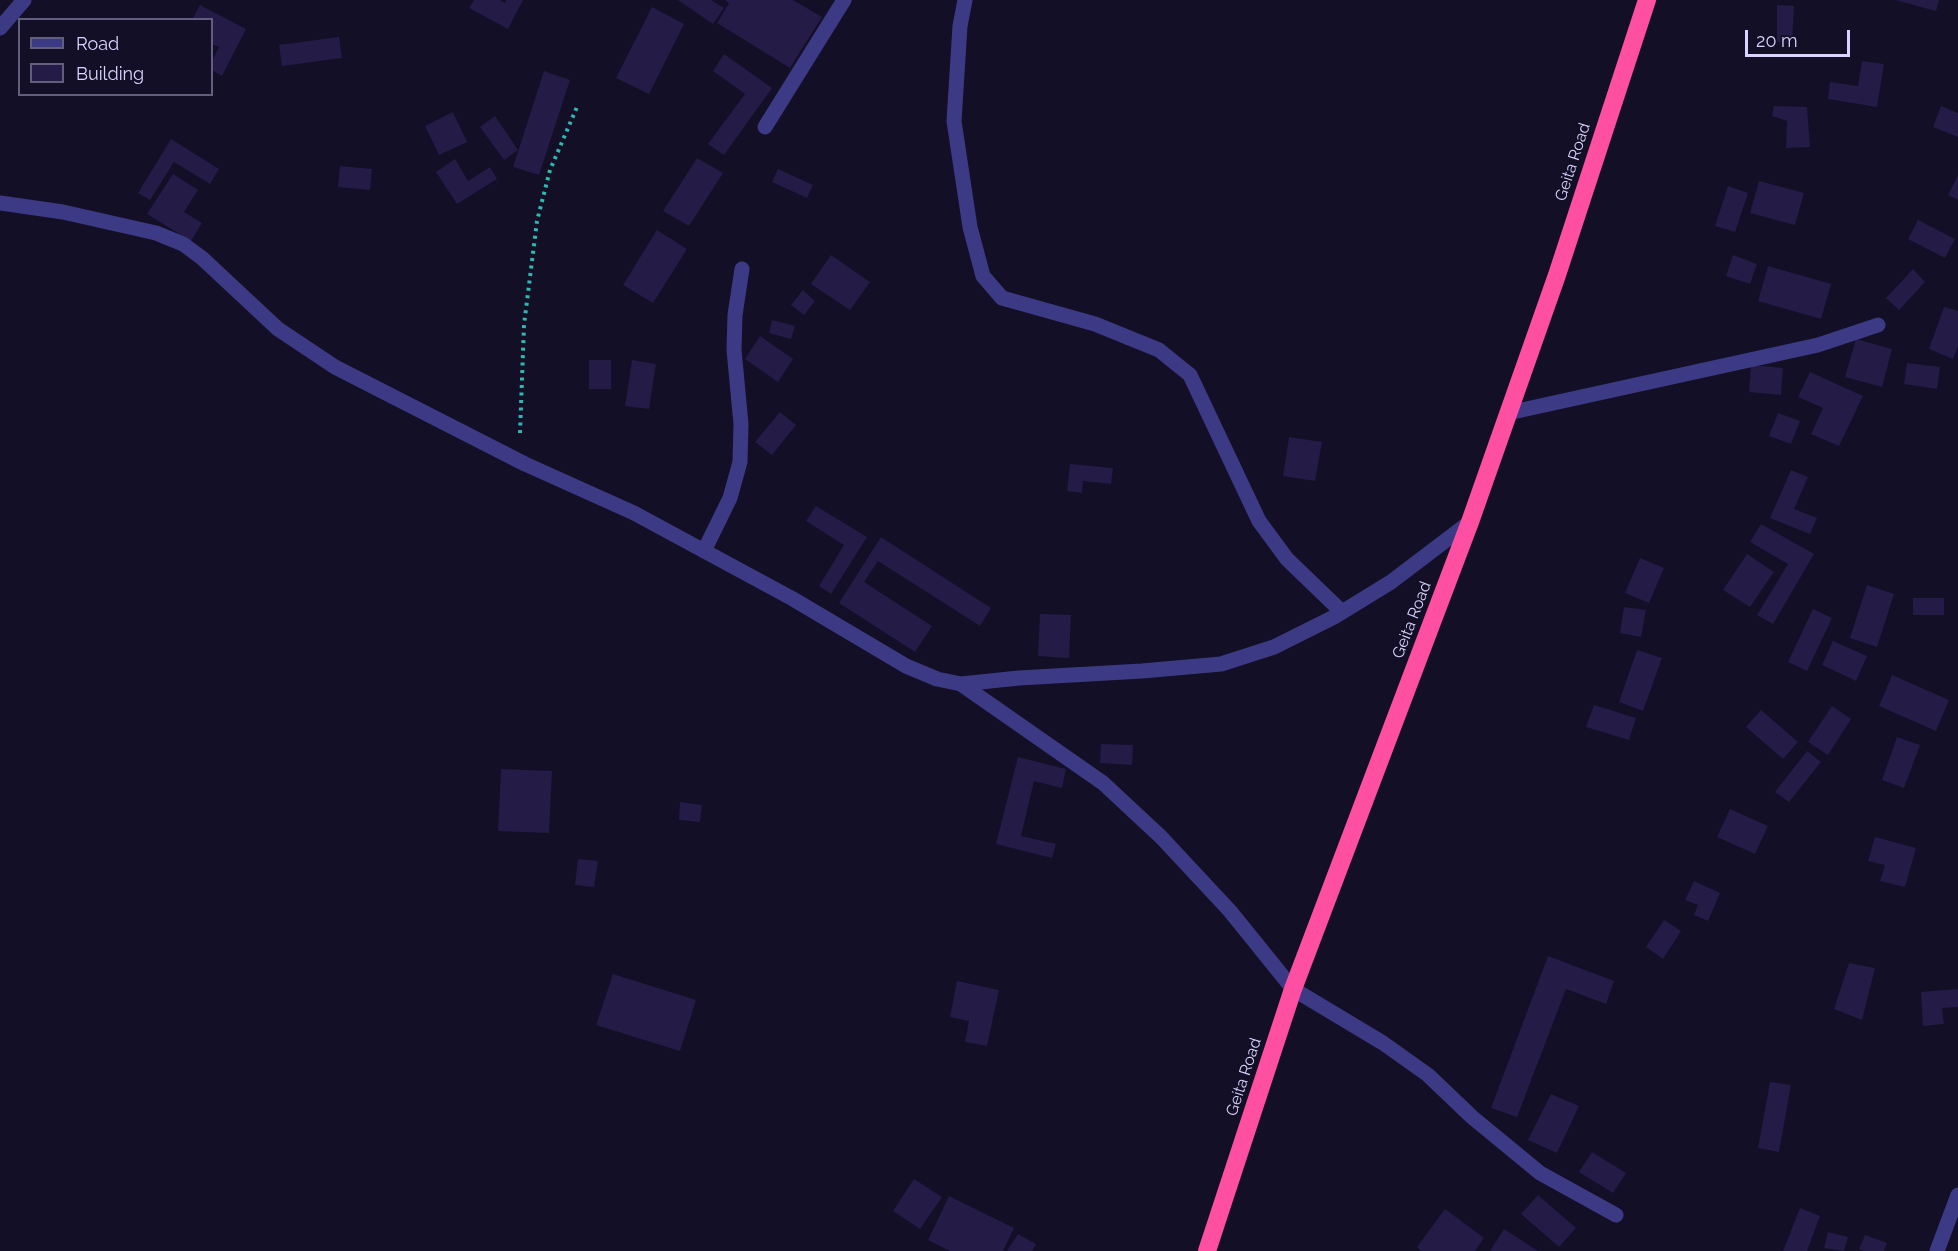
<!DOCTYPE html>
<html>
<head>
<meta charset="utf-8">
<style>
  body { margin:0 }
  #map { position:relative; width:1958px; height:1251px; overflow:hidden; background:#130f26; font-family:Raleway,sans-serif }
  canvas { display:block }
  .legend { position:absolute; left:18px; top:18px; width:195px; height:78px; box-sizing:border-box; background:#130f26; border:2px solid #625e7d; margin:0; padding:8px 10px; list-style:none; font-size:18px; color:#d9d4ff }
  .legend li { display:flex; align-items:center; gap:12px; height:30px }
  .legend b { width:30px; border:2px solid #625e7d }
  .scale { position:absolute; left:1745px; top:30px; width:105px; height:27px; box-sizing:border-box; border:3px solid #d9d4ff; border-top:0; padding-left:8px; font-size:18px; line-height:21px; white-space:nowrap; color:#d9d4ff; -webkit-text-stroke:4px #130f26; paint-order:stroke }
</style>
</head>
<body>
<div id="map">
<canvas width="1958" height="1251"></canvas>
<ul class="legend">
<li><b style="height:8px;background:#3d3a85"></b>Road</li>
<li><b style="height:16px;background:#241b47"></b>Building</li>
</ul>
<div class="scale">20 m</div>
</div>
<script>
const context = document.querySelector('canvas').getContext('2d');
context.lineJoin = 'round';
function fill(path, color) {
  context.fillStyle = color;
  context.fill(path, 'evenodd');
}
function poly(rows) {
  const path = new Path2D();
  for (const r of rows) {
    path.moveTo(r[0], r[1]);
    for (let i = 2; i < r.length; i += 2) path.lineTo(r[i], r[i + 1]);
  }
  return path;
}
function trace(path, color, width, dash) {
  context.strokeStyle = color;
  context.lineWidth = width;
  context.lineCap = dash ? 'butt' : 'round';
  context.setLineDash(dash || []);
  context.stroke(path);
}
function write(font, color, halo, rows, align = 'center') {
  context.font = font + ' Raleway,sans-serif';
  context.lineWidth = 4.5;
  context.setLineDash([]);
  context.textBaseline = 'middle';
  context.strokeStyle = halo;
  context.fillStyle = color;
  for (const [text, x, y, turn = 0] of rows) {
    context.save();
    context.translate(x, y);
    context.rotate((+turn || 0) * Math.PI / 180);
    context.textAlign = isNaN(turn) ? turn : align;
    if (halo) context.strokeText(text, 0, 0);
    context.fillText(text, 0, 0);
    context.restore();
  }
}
const building = poly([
  [474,0,500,0,505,3,506,0,523,0,508,29,469,8],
  [678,0,711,0,724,8,713,24],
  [725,0,793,0,822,17,790,68,717,23,729,3],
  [1895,0,1939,0,1936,11],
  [200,5,246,29,222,76,212,70,212,61,219,47,212,44,212,20,192,20],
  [1777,5,1794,6,1792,43,1777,42],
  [652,7,684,24,649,94,616,78],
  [339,37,342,58,282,66,279,45],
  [724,54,772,88,724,155,708,144,745,94,713,71],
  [1862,61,1884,64,1877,107,1828,99,1830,82,1858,86],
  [544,71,570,80,539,175,513,167],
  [1774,106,1807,107,1810,147,1786,148,1787,121,1772,116],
  [1941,106,1958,113,1958,137,1933,127],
  [453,112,467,142,439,155,425,126],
  [495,116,518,150,504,160,480,127],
  [171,139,219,169,210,184,174,162,150,200,138,193],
  [697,158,723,173,689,226,663,211],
  [455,159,468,181,490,167,497,179,457,204,436,172],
  [340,166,372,169,370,190,338,187],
  [778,169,813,185,807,198,772,182],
  [173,174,198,190,184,212,202,223,191,241,147,214],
  [1958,175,1958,200,1948,195],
  [1759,181,1804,193,1795,225,1750,213],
  [1728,186,1748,193,1735,232,1715,226],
  [1918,220,1955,239,1945,258,1908,239],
  [657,230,687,249,653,303,623,285],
  [831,255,870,282,850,310,811,284],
  [1733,255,1757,264,1750,284,1726,276],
  [1768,266,1831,284,1821,319,1758,301],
  [1913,269,1925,282,1899,310,1886,298],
  [803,290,815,301,804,315,791,305],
  [1944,307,1958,311,1958,346,1953,359,1929,349],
  [772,320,795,326,791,339,769,333],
  [760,336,793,359,778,382,745,359],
  [1856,339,1892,349,1882,387,1845,377],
  [589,360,611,360,611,389,589,389],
  [632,360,656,364,649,409,625,406],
  [1907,363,1940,367,1937,389,1904,384],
  [1751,365,1783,368,1781,395,1749,392],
  [1810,372,1863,396,1839,446,1811,434,1823,408,1798,397],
  [780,412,796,425,772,455,755,442],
  [1778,413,1800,421,1791,444,1769,436],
  [1289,437,1322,442,1315,481,1283,476],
  [1070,464,1113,468,1111,484,1083,481,1082,493,1067,491],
  [1791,470,1808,477,1794,509,1817,518,1810,534,1770,518],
  [816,506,867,537,831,594,819,586,844,545,806,521],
  [1761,524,1814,554,1773,624,1757,615,1788,564,1750,542],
  [881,537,991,608,980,626,878,561,864,582,932,626,915,652,839,603],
  [1747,554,1774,572,1750,607,1723,590],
  [1640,558,1664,568,1649,603,1625,593],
  [1867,585,1894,594,1877,647,1850,638],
  [1913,598,1944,598,1944,615,1913,615],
  [1624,607,1646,610,1641,637,1620,633],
  [1813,609,1832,618,1807,671,1788,662],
  [1040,614,1071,615,1069,658,1038,656],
  [1833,641,1867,656,1856,681,1822,665],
  [1637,650,1662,658,1643,711,1619,702],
  [1892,675,1949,700,1936,731,1879,706],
  [1594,705,1636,718,1629,740,1586,727],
  [1832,706,1851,719,1828,755,1808,742],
  [1761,710,1798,742,1783,759,1746,727],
  [1897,737,1920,745,1904,788,1882,780],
  [1101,744,1133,745,1132,765,1100,763],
  [1807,751,1821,762,1789,802,1775,792],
  [1018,757,1066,769,1062,788,1034,781,1021,836,1056,844,1052,858,996,844],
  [501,769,552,771,549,833,498,831],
  [680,802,702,805,700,822,679,820],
  [1730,809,1768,826,1755,854,1717,837],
  [1875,837,1916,848,1905,887,1880,881,1885,865,1868,861],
  [578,859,598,861,594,887,575,885],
  [1694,881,1720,893,1708,921,1694,915,1698,905,1685,900],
  [1664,920,1681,931,1663,959,1646,947],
  [1548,956,1614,981,1606,1004,1566,989,1517,1117,1491,1108],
  [1849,963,1875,968,1862,1020,1834,1009],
  [613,974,696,1000,680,1051,596,1025],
  [957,981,999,990,987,1046,965,1042,969,1021,950,1017],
  [1958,989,1958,1007,1942,1008,1944,1024,1923,1026,1921,992],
  [1770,1082,1791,1085,1779,1152,1758,1148],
  [1551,1094,1579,1106,1557,1153,1528,1140],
  [1592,1152,1626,1173,1613,1193,1579,1172],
  [914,1179,942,1197,920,1229,893,1211],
  [1538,1195,1576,1228,1559,1247,1521,1214],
  [949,1196,1014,1228,1003,1251,950,1251,928,1240],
  [1800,1208,1820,1216,1807,1251,1783,1251],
  [1445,1209,1484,1238,1475,1251,1421,1251,1417,1247],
  [1504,1229,1538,1251,1490,1251],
  [1828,1232,1848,1237,1844,1251,1824,1248],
  [1018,1234,1036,1244,1032,1251,1007,1251],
  [1865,1235,1887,1243,1884,1251,1864,1251,1859,1249]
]);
const path = poly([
  [520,433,524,325,537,221,550,170,577,107]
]);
const street = poly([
  [965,0,960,26,954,121,970,227,983,276,1002,298,1095,324,1159,350,1190,375,1259,521,1287,559,1342,612],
  [0,28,24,0],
  [765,127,844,0],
  [0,203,63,212,156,233,183,244,202,258,278,329,335,367,525,464,634,513,793,599,906,666,937,679,961,684,1019,678,1142,671,1221,664,1274,647,1334,617,1391,582,1470,522],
  [1508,413,1818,345,1878,325],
  [704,551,730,498,740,462,741,424,734,350,735,315,742,269],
  [961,684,1103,783,1161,837,1230,911,1293,989,1383,1043,1428,1075,1472,1117,1540,1173,1616,1215],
  [1937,1251,1958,1195]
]);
const highway = poly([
  [1207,1251,1293,989,1470,522,1557,275,1647,0]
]);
const streetNames = [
  ["Geita Road",1573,162,-72],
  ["Geita Road",1412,620,-69],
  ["Geita Road",1244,1077,-72]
];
fill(building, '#241b47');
trace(path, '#2fb8b0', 4, [3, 4.5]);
trace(street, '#3d3a85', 15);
trace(highway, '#ff4fa3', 18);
write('16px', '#d9d4ff', '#130f26', streetNames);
</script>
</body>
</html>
